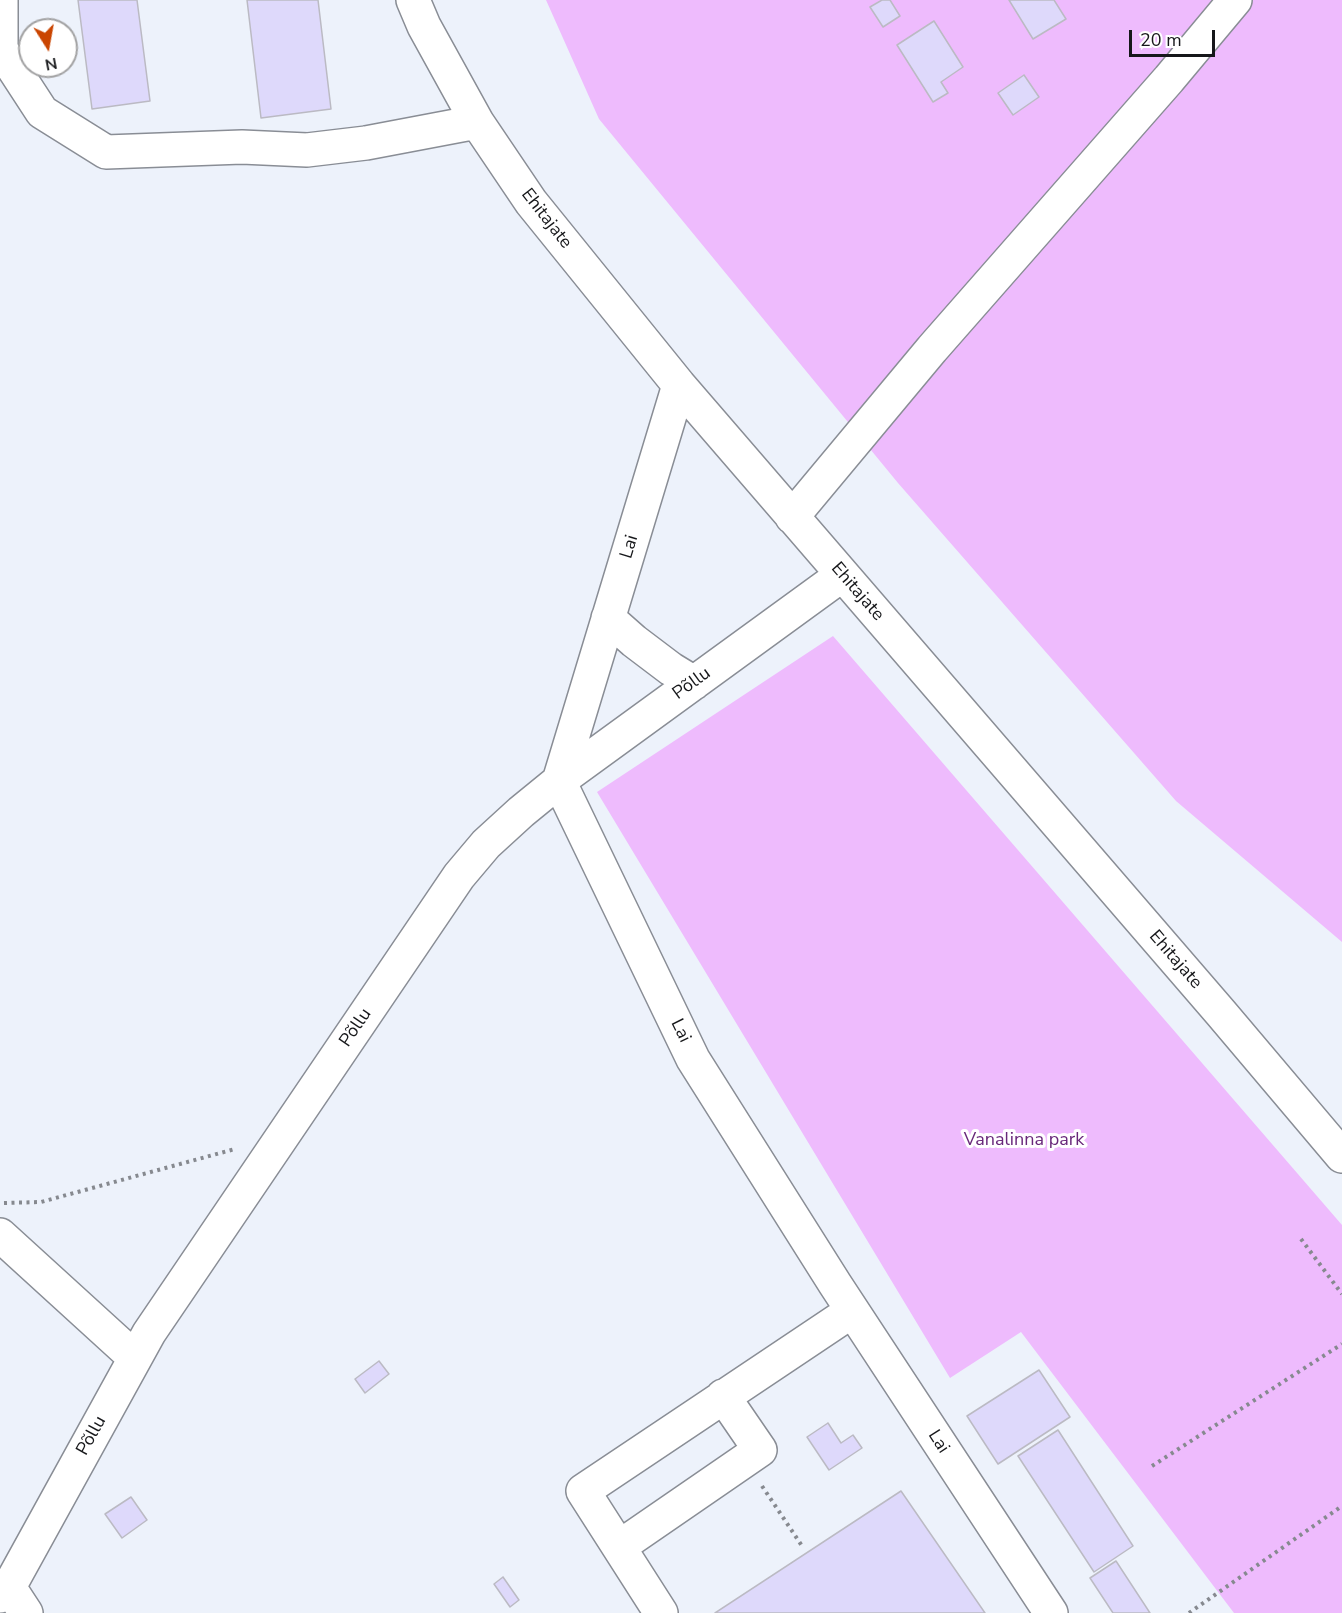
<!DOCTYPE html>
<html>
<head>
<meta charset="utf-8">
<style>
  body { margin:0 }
  #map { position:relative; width:1342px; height:1613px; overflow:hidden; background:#edf2fb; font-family:"Nunito Sans",sans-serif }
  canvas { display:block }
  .north { position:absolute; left:18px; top:18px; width:60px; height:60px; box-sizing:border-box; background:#fff; border:2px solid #a2a2a3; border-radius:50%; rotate:169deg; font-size:16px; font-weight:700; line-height:24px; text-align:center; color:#16171a }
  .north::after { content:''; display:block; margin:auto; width:21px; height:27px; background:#ca4501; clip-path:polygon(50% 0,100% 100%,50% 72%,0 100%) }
  .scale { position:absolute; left:1129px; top:30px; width:86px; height:27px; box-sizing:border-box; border:3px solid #16171a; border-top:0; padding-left:8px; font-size:18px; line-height:21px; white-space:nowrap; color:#16171a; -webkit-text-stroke:4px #fff; paint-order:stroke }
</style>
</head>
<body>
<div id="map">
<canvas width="1342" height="1613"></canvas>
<div class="north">N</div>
<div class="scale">20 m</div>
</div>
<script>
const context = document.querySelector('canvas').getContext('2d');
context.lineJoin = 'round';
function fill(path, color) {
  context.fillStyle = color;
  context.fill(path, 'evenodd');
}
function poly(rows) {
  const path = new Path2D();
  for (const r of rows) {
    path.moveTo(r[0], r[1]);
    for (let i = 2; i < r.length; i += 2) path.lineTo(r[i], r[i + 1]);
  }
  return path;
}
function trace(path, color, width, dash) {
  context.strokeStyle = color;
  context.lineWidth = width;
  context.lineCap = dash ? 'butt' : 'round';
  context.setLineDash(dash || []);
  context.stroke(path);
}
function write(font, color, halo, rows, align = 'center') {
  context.font = font + ' "Nunito Sans",sans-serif';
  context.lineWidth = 6;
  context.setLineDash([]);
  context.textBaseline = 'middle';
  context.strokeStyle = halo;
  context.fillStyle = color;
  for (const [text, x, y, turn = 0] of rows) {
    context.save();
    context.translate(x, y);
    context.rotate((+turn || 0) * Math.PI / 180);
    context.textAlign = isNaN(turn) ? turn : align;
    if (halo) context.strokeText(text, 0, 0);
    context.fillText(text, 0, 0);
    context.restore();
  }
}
const green = poly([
  [546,0,1342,0,1342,942,1176,801,898,483,599,119],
  [833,636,1342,1225,1342,1613,1234,1613,1021,1332,950,1378,597,792]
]);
const building = poly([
  [78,0,137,0,150,101,92,109,78,0],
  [247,0,318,0,331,109,261,118,247,0],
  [882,0,890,0,900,16,883,27,870,7,882,0],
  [1009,0,1054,0,1066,19,1033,39,1009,0],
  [934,21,963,67,941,82,948,93,933,102,897,45,934,21],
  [1024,75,1039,97,1013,115,998,93,1024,75],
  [379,1361,389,1374,365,1393,355,1379,379,1361],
  [1039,1370,1070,1417,998,1464,967,1416,1039,1370],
  [828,1423,841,1443,853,1435,862,1448,829,1470,807,1437,828,1423],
  [1058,1430,1133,1546,1094,1572,1018,1456,1058,1430],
  [901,1491,985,1613,715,1613,901,1491],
  [131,1497,147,1520,122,1538,105,1514,131,1497],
  [1116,1561,1150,1613,1113,1613,1090,1578,1116,1561],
  [503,1577,519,1600,510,1607,494,1584,503,1577]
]);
const path = poly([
  [4,1203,41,1202,235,1149],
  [1301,1239,1342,1294],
  [1152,1466,1342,1344],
  [762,1486,802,1546],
  [1189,1613,1342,1506]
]);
const minor = poly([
  [1,0,1,49,42,112,106,152,242,147,307,150,366,143,477,122],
  [413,0,424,26,477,122,531,202,679,385,1221,1013,1342,1156],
  [679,385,559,781,693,1059,835,1284,1051,1613],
  [792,517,932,349,1169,79,1235,0],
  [608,618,634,641,671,669,694,683],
  [0,1235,135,1358],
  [619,1547,760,1450,723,1396],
  [9,1587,26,1613],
  [0,1596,9,1587,149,1333,459,876,486,844,521,812,559,781,842,575],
  [661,1613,583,1491,852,1311]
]);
const streetNames = [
  ["Ehitajate",546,219,52],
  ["Lai",630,547,-73],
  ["Ehitajate",857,592,49],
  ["Põllu",692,684,-36],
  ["Ehitajate",1175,960,49],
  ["Põllu",356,1028,-56],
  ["Lai",680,1031,64],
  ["Põllu",92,1436,-61],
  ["Lai",938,1442,57]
];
const parkNames = [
  ["Vanalinna park",1024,1141]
];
fill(green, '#eebbfd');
fill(building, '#ded9fb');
trace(building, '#bbbac3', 1.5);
trace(minor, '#898d95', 36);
trace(path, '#86898f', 4, [3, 4.5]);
trace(minor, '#fff', 33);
write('18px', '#16171a', '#fff', streetNames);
write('18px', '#68277a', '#fff', parkNames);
</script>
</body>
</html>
